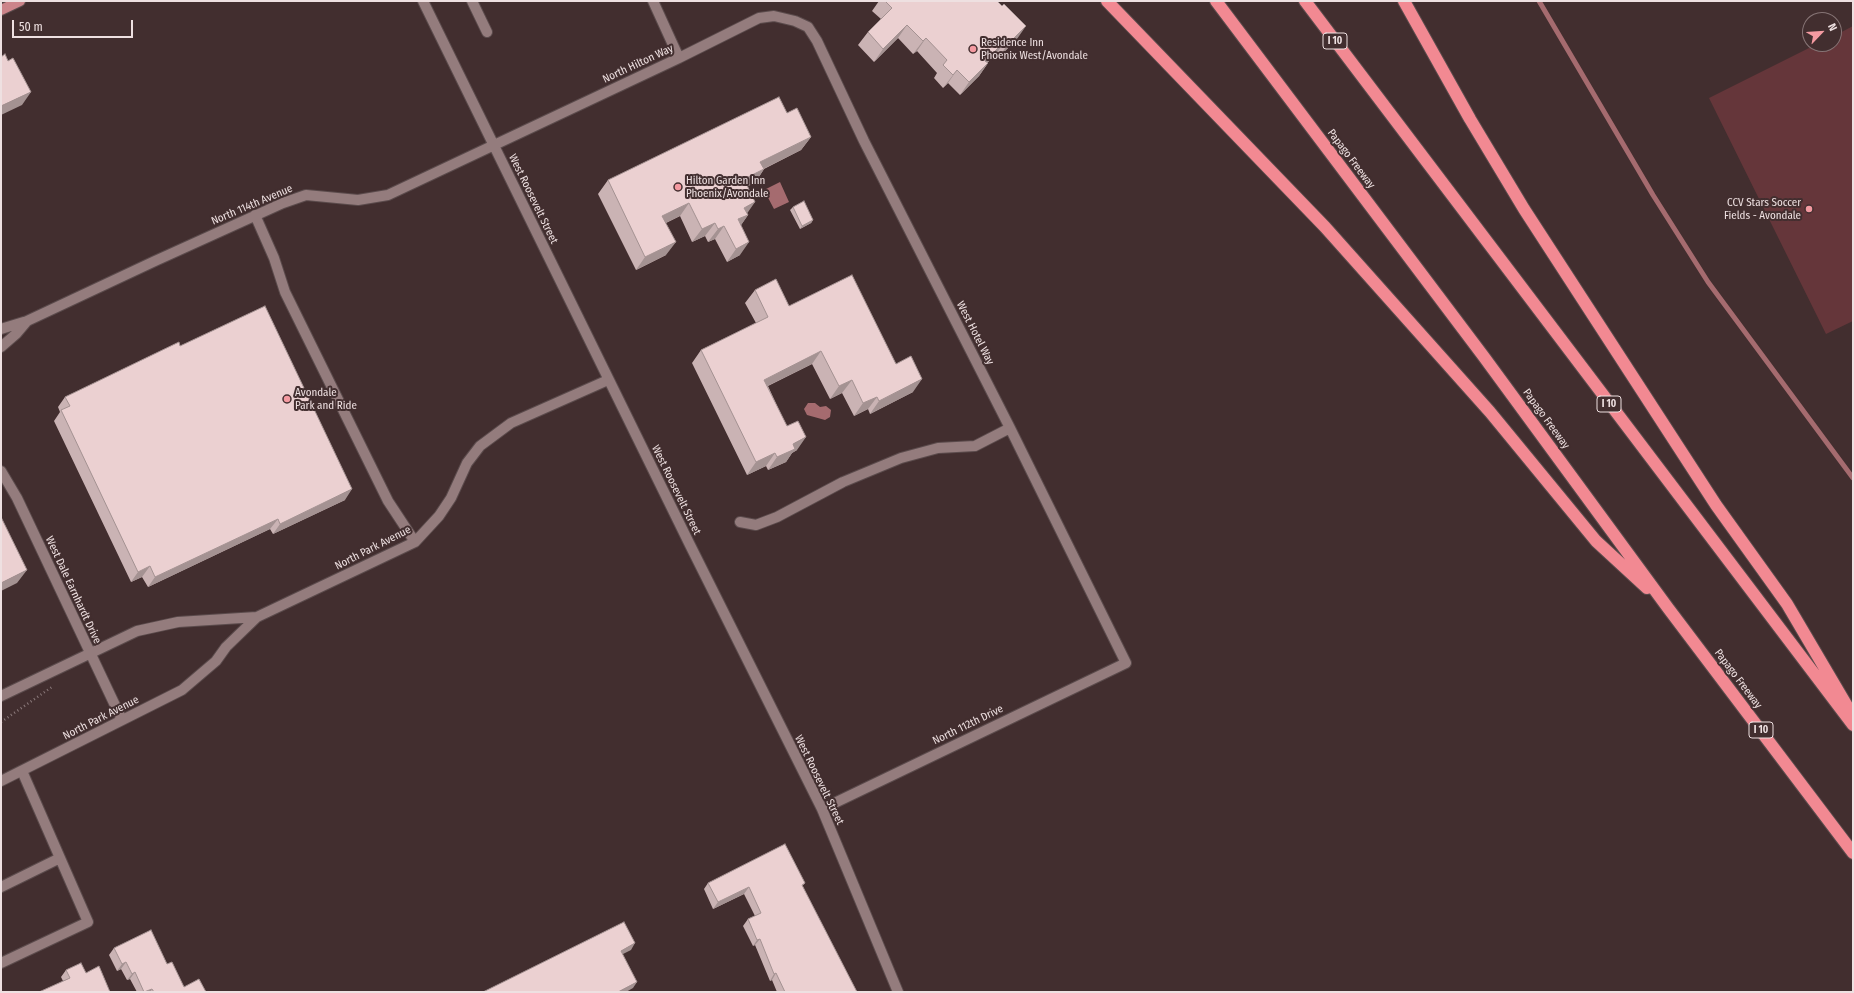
<!DOCTYPE html>
<html>
<head>
<meta charset="utf-8">
<style>
  body { margin:0 }
  #map { position:relative; width:1854px; height:993px; overflow:hidden; background:#422e2f; font-family:"Fira Sans Condensed",sans-serif }
  canvas { display:block }
  .frame { position:absolute; inset:0; border:2px solid #eee0e1; pointer-events:none }
  .north { position:absolute; left:1802px; top:12px; width:40px; height:40px; box-sizing:border-box; background:#422e2f; border:1px solid #877576; border-radius:50%; rotate:65deg; font-size:11px; font-weight:700; line-height:16px; text-align:center; color:#eee0e1 }
  .north::after { content:''; display:block; margin:auto; width:14px; height:18px; background:#f49aa1; clip-path:polygon(50% 0,100% 100%,50% 72%,0 100%) }
  .scale { position:absolute; left:12px; top:20px; width:121px; height:18px; box-sizing:border-box; border:2px solid #eee0e1; border-top:0; padding-left:5px; font-size:12px; line-height:14px; white-space:nowrap; color:#eee0e1; -webkit-text-stroke:3px #422e2f; paint-order:stroke }
</style>
</head>
<body>
<div id="map">
<canvas width="1854" height="993"></canvas>
<div class="frame"></div>
<div class="north">N</div>
<div class="scale">50 m</div>
</div>
<script>
const context = document.querySelector('canvas').getContext('2d');
context.lineJoin = 'round';
function fill(path, color) {
  context.fillStyle = color;
  context.fill(path, 'evenodd');
}
function poly(rows) {
  const path = new Path2D();
  for (const r of rows) {
    path.moveTo(r[0], r[1]);
    for (let i = 2; i < r.length; i += 2) path.lineTo(r[i], r[i + 1]);
  }
  return path;
}
function trace(path, color, width, dash) {
  context.strokeStyle = color;
  context.lineWidth = width;
  context.lineCap = dash ? 'butt' : 'round';
  context.setLineDash(dash || []);
  context.stroke(path);
}
function write(font, color, halo, rows, align = 'center') {
  context.font = font + ' "Fira Sans Condensed",sans-serif';
  context.lineWidth = 4;
  context.setLineDash([]);
  context.textBaseline = 'middle';
  context.strokeStyle = halo;
  context.fillStyle = color;
  for (const [text, x, y, turn = 0] of rows) {
    context.save();
    context.translate(x, y);
    context.rotate((+turn || 0) * Math.PI / 180);
    context.textAlign = isNaN(turn) ? turn : align;
    if (halo) context.strokeText(text, 0, 0);
    context.fillText(text, 0, 0);
    context.restore();
  }
}
const green = poly([
  [1853,26,1853,321,1826,334,1709,98,1817,44,1834,44,1834,36]
]);
const water = poly([
  [780,182,789,202,774,209,764,190],
  [808,403,815,403,820,407,826,406,831,410,830,417,825,420,807,415,804,409]
]);
const stream = poly([
  [1539,1,1653,195,1708,282,1853,478]
]);
const path = poly([
  [1,722,52,687]
]);
const minor = poly([
  [423,1,690,545,822,809,898,992],
  [472,1,487,32],
  [653,1,679,58],
  [255,215,274,258,285,292,388,501,415,542],
  [1,329,27,321,155,261,283,203,306,195,358,200,388,195,679,58,759,18,774,16,795,21,808,27,817,41,864,141,1010,428,1126,663,822,809],
  [1,347,16,334,27,321],
  [1,471,17,498,122,720],
  [740,522,756,525,777,517,843,482,901,458,938,448,975,446,1010,428],
  [1,696,137,631,178,622,257,617],
  [1,781,182,690,216,661,226,647,257,617,415,542,439,516,451,498,467,463,480,446,511,423,608,380],
  [1,887,60,858],
  [1,963,88,922,22,771]
]);
const major = poly([
  [1,10,20,1]
]);
const highway = poly([
  [1107,1,1325,227,1490,412,1596,541,1647,588],
  [1216,1,1484,357,1668,608,1853,853],
  [1305,1,1853,725],
  [1404,1,1470,119,1524,209,1716,505,1787,604,1850,711]
]);
const wall = poly([
  [879,1,997,1,1017,39,999,57,996,54,987,63,988,63,979,76,960,95,948,83,943,88,934,78,937,73,917,51,913,54,898,38,874,62,858,45,868,32,881,19,872,11],
  [787,113,811,137,801,150,764,169,755,183,747,186,747,214,748,215,741,225,740,255,727,262,715,239,708,242,705,236,692,242,680,216,666,223,666,255,636,270,598,194,608,180],
  [793,207,813,220,811,223,800,229,790,210],
  [755,290,789,306,896,364,913,392,870,414,868,409,854,416,842,393,830,399,812,364,768,386,797,450,792,453,786,462,768,470,766,466,747,475,692,363,701,350,756,323,745,303],
  [180,346,345,500,273,534,270,529,148,587,142,577,131,582,54,421,60,412,58,407,65,397],
  [708,883,805,883,802,886,857,992,777,992,772,980,770,981,755,945,753,946,743,926,748,919,755,916,744,894,713,909,704,889],
  [114,948,167,964,184,987,206,992,137,992,130,979,127,980,121,969,117,971,109,955],
  [66,970,86,973,63,981,61,977]
]);
const shadedWall = poly([
  [907,25,898,38,874,62,883,49],
  [1026,26,1017,39,999,57,1008,44],
  [926,38,917,51,913,54,923,41],
  [1006,40,996,54,976,74,985,61],
  [988,63,979,76,960,95,969,82],
  [957,70,948,83,943,88,953,75],
  [31,92,22,105,1,115,1,106],
  [811,137,801,150,751,175,760,162],
  [764,169,755,183,735,192,744,179],
  [755,202,746,215,744,208],
  [689,203,680,216,653,229,662,216],
  [748,215,739,228,738,219],
  [813,220,811,223,800,229,802,226],
  [715,223,705,236,692,242,702,229],
  [724,226,715,239,708,242,718,229],
  [676,242,666,255,636,270,645,257],
  [749,242,740,255,727,262,736,249],
  [821,351,812,364,755,392,764,380],
  [922,379,913,392,870,414,879,401],
  [852,380,842,393,830,399,839,386],
  [877,397,868,409,854,416,863,403],
  [806,437,797,450,792,453,786,462,768,470,777,457,793,444],
  [775,453,766,466,747,475,756,462],
  [352,489,345,500,273,534,280,524],
  [278,519,270,529,148,587,155,577],
  [150,566,142,577,131,582,138,572],
  [27,570,17,583,1,591,1,583],
  [749,887,744,894,713,909,718,902],
  [760,939,755,945,753,946,757,940],
  [635,943,631,950,617,957,621,951],
  [126,962,121,969,117,971,122,964],
  [135,972,130,979,127,980,132,974],
  [776,973,772,980,770,981,774,974],
  [637,982,633,988,626,992,618,992],
  [152,989,150,992,145,992]
]);
const building = poly([
  [885,1,997,1,1002,6,1004,4,1026,26,1008,44,1006,40,985,61,988,63,969,82,957,70,953,75,943,65,947,60,926,38,923,41,907,25,883,49,868,32,892,8,885,1],
  [5,54,8,61,13,58,31,92,1,106,1,57,5,54],
  [779,97,787,113,797,108,811,137,760,162,764,169,744,179,755,202,744,208,748,215,738,219,749,242,736,249,724,226,718,229,715,223,702,229,689,203,662,216,676,242,645,257,608,180,779,97],
  [804,201,813,220,802,226,793,207,804,201],
  [852,275,896,364,911,356,922,379,879,401,877,397,863,403,852,380,839,386,821,351,764,380,787,426,798,421,806,437,793,444,795,449,777,457,775,453,756,462,701,350,768,317,755,290,776,279,789,306,852,275],
  [265,306,352,489,280,524,278,519,155,577,150,566,138,572,61,410,70,406,65,397,179,342,180,346,265,306],
  [1,517,27,570,1,583,1,517],
  [785,844,805,883,802,885,857,992,785,992,776,973,774,974,760,939,757,940,748,919,761,913,749,887,718,902,708,883,785,844],
  [624,922,635,943,621,951,637,982,618,992,483,992,624,922],
  [151,930,167,964,172,962,184,987,199,979,206,992,154,992,152,989,144,992,135,972,132,974,126,962,122,964,114,948,151,930],
  [81,963,86,973,99,966,110,992,39,992,70,978,66,970,81,963]
]);
const markers = [
  [973,49,4,"#f49aa1"],
  [678,187,4,"#f49aa1"],
  [1809,209,4,"#f49aa1"],
  [287,399,4,"#f49aa1"]
];
const shields = [
  [1335,41,24],
  [1609,404,24],
  [1761,730,24]
];
const shieldNames = [
  ["I 10",1335,41],
  ["I 10",1609,404],
  ["I 10",1761,730]
];
const poiNames = [
  ["Residence Inn",981,43],
  ["Phoenix West/Avondale",981,56],
  ["Hilton Garden Inn",686,181],
  ["Phoenix/Avondale",686,194],
  ["CCV Stars Soccer",1801,203,"right"],
  ["Fields - Avondale",1801,216,"right"],
  ["Avondale",295,393],
  ["Park and Ride",295,406]
];
const streetNames = [
  ["North Hilton Way",638,64,-25],
  ["Papago Freeway",1351,159,53],
  ["West Roosevelt Street",533,199,64],
  ["North 114th Avenue",252,205,-23],
  ["West Hotel Way",975,333,63],
  ["Papago Freeway",1546,419,54],
  ["West Roosevelt Street",676,490,64],
  ["North Park Avenue",373,548,-27],
  ["West Dale Earnhardt Drive",73,590,65],
  ["Papago Freeway",1738,679,53],
  ["North Park Avenue",101,718,-27],
  ["North 112th Drive",968,725,-26],
  ["West Roosevelt Street",819,780,64]
];
fill(green, '#65363a');
fill(water, '#a56b6f');
trace(stream, '#a56b6f', 5);
trace(minor, '#5b4b4c', 12);
trace(major, '#5b4b4c', 12);
trace(highway, '#5b4b4c', 14);
trace(path, '#8b7a7b', 2.5, [1, 3]);
trace(minor, '#947c7d', 10);
trace(major, '#cc848a', 10);
trace(highway, '#f28992', 12);
fill(wall, '#cab3b4');
fill(shadedWall, '#a49292');
fill(building, '#ebd0d1');
trace(building, '#a49292', 1);
for (const [x, y, r, color] of markers) {
  const dot = new Path2D();
  dot.arc(x, y, r, 0, 2 * Math.PI);
  context.fillStyle = color;
  context.fill(dot);
  trace(dot, '#422e2f', 1.5);
}
for (const [x, y, w] of shields) {
  const box = new Path2D();
  box.roundRect(x - w / 2, y - 8, w, 16, 3);
  context.fillStyle = '#422e2f';
  context.fill(box);
  trace(box, '#eee0e1', 1);
}
write('bold 10px', '#eee0e1', null, shieldNames);
write('11px', '#eee0e1', '#422e2f', poiNames, 'left');
write('11px', '#eee0e1', '#422e2f', streetNames);
</script>
</body>
</html>
